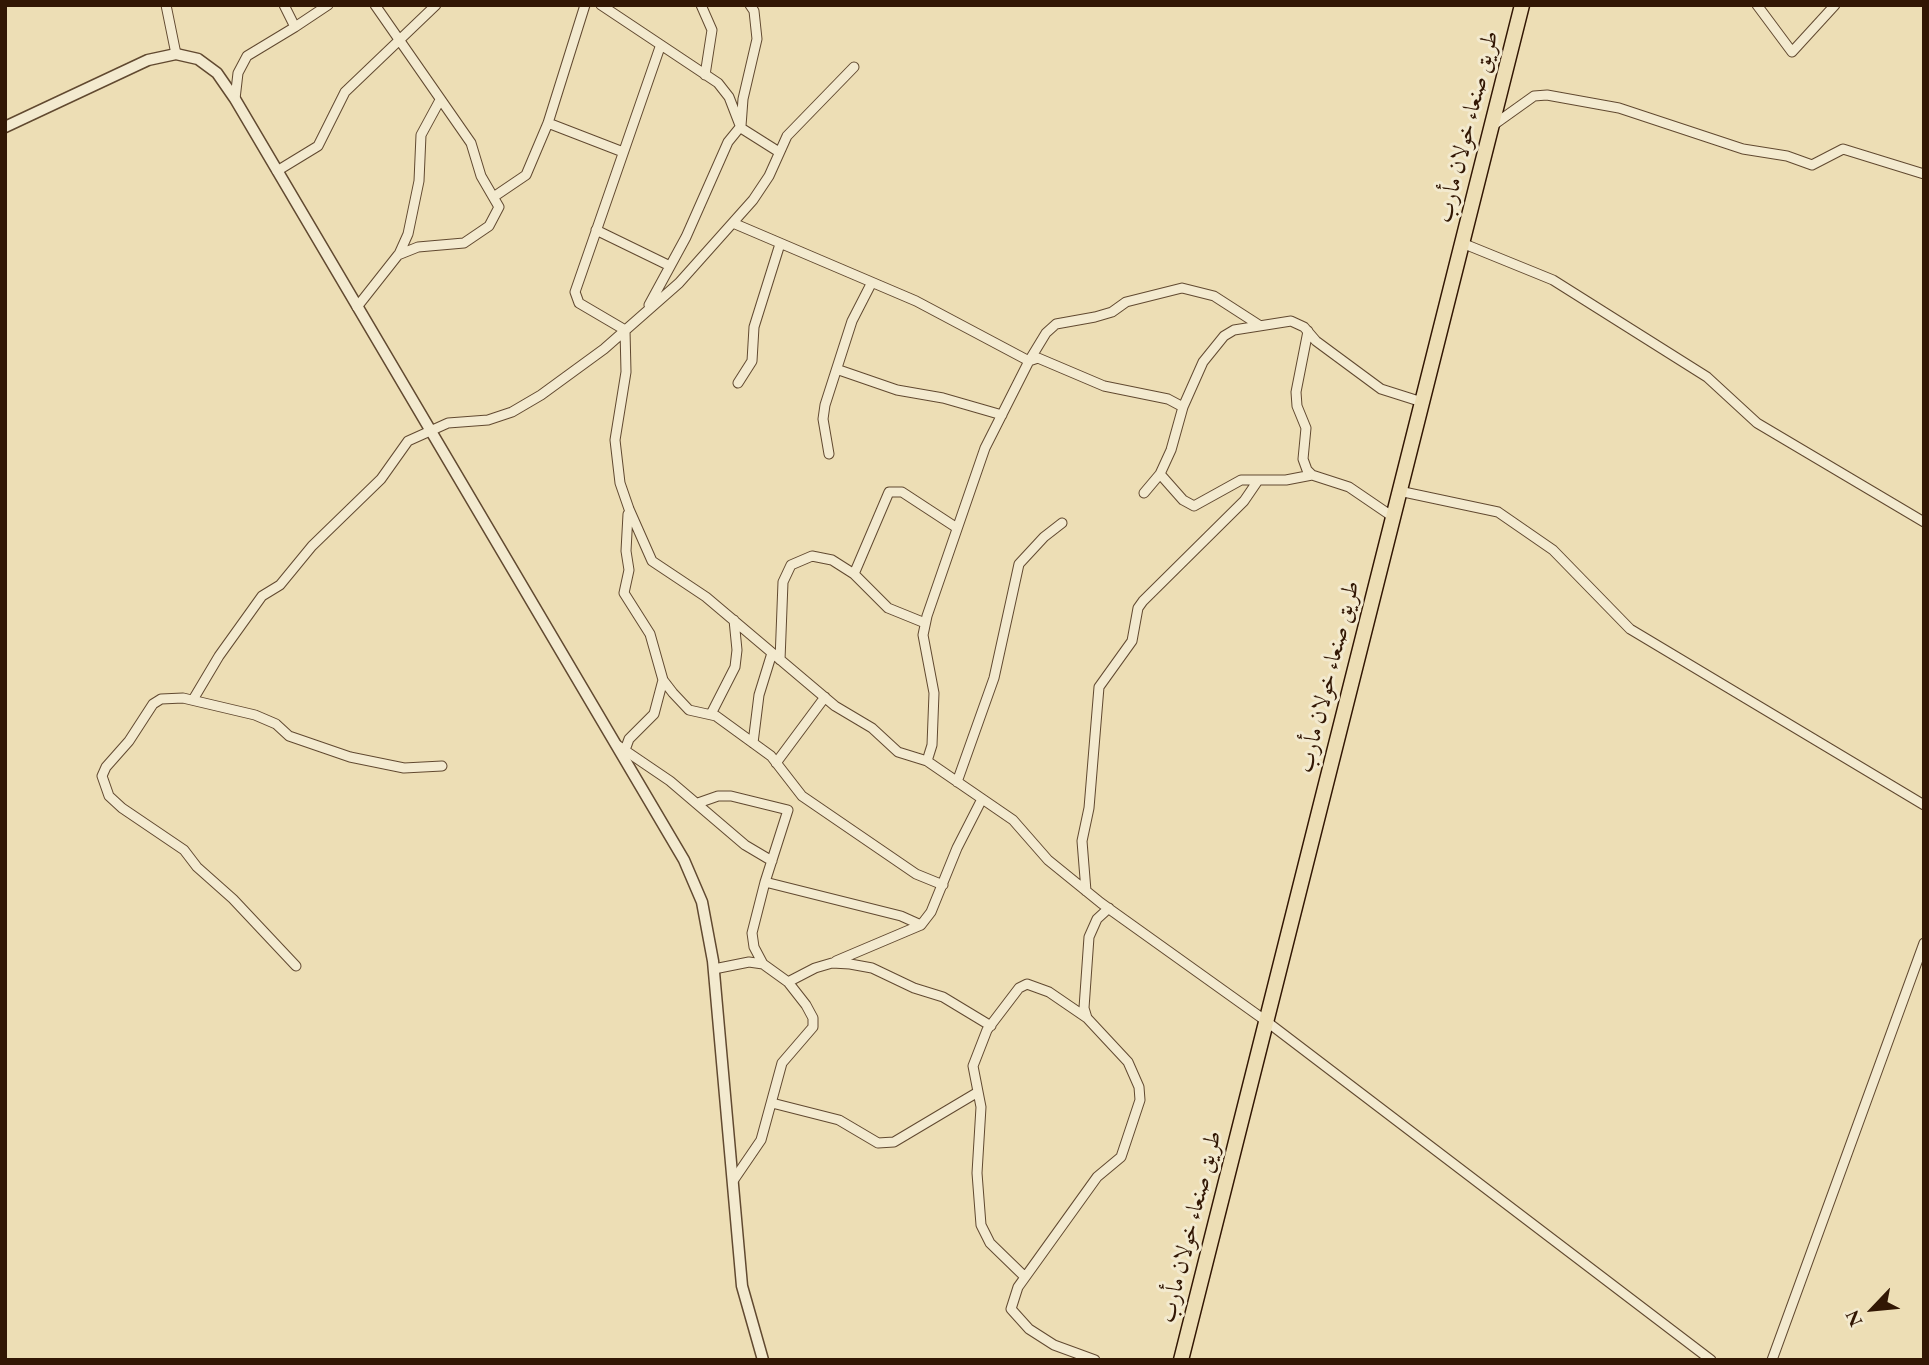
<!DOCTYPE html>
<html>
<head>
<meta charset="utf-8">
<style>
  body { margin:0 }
  #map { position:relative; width:1929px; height:1365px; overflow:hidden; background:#eddeb5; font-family:"EB Garamond",serif }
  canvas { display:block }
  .frame { position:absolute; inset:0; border:7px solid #321704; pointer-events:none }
  .north { position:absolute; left:1838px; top:1274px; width:70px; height:70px; -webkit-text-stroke:5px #f3eacf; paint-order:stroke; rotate:244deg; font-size:19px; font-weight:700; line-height:28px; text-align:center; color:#321704 }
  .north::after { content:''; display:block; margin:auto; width:24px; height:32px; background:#321704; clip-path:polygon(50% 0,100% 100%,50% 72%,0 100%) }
</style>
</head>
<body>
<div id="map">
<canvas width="1929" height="1365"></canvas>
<div class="frame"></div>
<div class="north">N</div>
</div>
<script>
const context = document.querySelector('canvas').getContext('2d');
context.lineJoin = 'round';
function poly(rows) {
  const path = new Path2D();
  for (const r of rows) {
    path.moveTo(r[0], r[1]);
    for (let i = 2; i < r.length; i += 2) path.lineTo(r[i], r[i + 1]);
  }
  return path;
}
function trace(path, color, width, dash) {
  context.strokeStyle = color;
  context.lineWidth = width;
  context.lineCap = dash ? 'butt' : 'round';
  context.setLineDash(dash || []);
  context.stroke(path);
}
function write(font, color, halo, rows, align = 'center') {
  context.font = font + ' "EB Garamond",Amiri,serif';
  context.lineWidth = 6;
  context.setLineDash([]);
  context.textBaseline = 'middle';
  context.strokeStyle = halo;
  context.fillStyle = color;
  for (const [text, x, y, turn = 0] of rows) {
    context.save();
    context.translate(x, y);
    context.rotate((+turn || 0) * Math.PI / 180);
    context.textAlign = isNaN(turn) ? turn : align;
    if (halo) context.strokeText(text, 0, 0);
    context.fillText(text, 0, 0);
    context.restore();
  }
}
const minor = poly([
  [166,5,176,54],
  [601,5,718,83,729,97,741,128,779,152],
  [701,5,712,30,705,75],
  [1757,5,1792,52,1835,5],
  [295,27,328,5],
  [660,47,575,292,579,303,625,330,626,372,615,440,620,483,629,509,652,561,706,597,835,706,872,728,898,752,927,761],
  [235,99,238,73,247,56,295,27,284,5],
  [548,123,623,152],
  [1492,126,1534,96,1547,95,1619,108,1743,149,1787,156,1812,165,1843,149,1924,174],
  [277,171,318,146,345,92,436,5],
  [495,196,526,175,548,123,585,5],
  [733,223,916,301,1029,361,1046,333,1056,324,1095,317,1112,312,1126,302,1182,288,1214,296,1259,325],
  [596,230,670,266],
  [1462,243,1553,280,1707,377,1757,423,1924,522],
  [399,254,408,234,419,181,421,135,440,100],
  [649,305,686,237,728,142,741,126,743,99,757,39,754,11,750,5],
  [357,307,398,255,418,247,464,243,489,226,499,207,481,176,471,143,375,5],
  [1308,331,1296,392,1297,406,1306,428,1303,459,1307,470,1312,475,1349,487,1393,517],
  [839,370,897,390,943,398,1002,415],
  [738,383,752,361,754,327,780,244],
  [1422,402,1381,389,1316,341,1304,327,1291,321,1234,330,1224,336,1203,362,1183,407,1168,399,1104,386,1038,358,1029,361,985,448,927,616,923,635,934,693,932,745,927,761,1013,820,1048,860,1101,903,1266,1021,1711,1360],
  [829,454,823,419,825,405,852,321,871,284],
  [1160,474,1183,500,1194,506,1241,480,1286,480,1312,475],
  [1399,491,1498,512,1553,550,1630,629,1924,805],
  [1144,493,1160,474,1171,450,1183,407],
  [628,514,626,551,629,570,624,593,650,634,663,680,673,693,689,710,716,716,771,756,802,796,916,874,943,885],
  [854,574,889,492,902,492,957,528],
  [780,660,783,582,791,565,812,556,832,560,854,574,888,608,925,623],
  [194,698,219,656,262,596,280,585,312,546,381,479,408,441,448,423,488,420,512,412,541,395,604,349,679,283,753,200,769,176,787,136,854,67],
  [711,714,735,667,737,650,734,620],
  [753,743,759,695,772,653],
  [617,745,670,781,745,845,772,861],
  [625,750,629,739,654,714,663,680],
  [776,763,825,697],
  [957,782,994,678,1019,564,1044,537,1062,523],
  [698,803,718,796,731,796,788,810,765,882],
  [1086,891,1082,841,1089,808,1099,687,1132,641,1138,608,1143,601,1244,501,1257,482],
  [836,961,921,925,931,912,957,848,982,799],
  [763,964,754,947,752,933,765,882,901,916,921,925],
  [296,966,233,899,197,867,184,850,122,808,109,796,102,776,106,767,129,741,153,704,161,699,183,698,255,715,276,724,289,736,350,757,404,768,442,766],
  [714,969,749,962,763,964,788,982,815,968,832,963,850,964,872,968,914,988,943,997,991,1026],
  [772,1103,839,1120,878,1143,894,1142,978,1092],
  [733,1181,761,1140,782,1063,813,1027,813,1018,806,1005,788,982],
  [1025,1277,990,1243,981,1225,977,1173,981,1107,973,1066,987,1030,1019,988,1027,984,1049,992,1087,1018],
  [1095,1360,1054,1345,1029,1329,1011,1309,1018,1287,1097,1177,1121,1157,1140,1100,1139,1087,1128,1062,1087,1018,1084,1008,1089,937,1097,919,1109,908],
  [1772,1360,1924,943]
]);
const tertiary = poly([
  [5,127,148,60,176,54,198,59,217,73,235,99,684,860,702,902,713,961,742,1286,763,1360]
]);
const primary = poly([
  [1181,1360,1522,5]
]);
const streetNames = [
  ["طريق صنعاء خولان مأرب",1468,127,-76],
  ["طريق صنعاء خولان مأرب",1329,677,-76],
  ["طريق صنعاء خولان مأرب",1191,1227,-76]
];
trace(minor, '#614930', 11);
trace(tertiary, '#614930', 13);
trace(primary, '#321704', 17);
trace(minor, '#f3eacf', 9);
trace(tertiary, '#f3eacf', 10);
trace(primary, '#eddeb5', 14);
write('23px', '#321704', '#f3eacf', streetNames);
</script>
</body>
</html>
